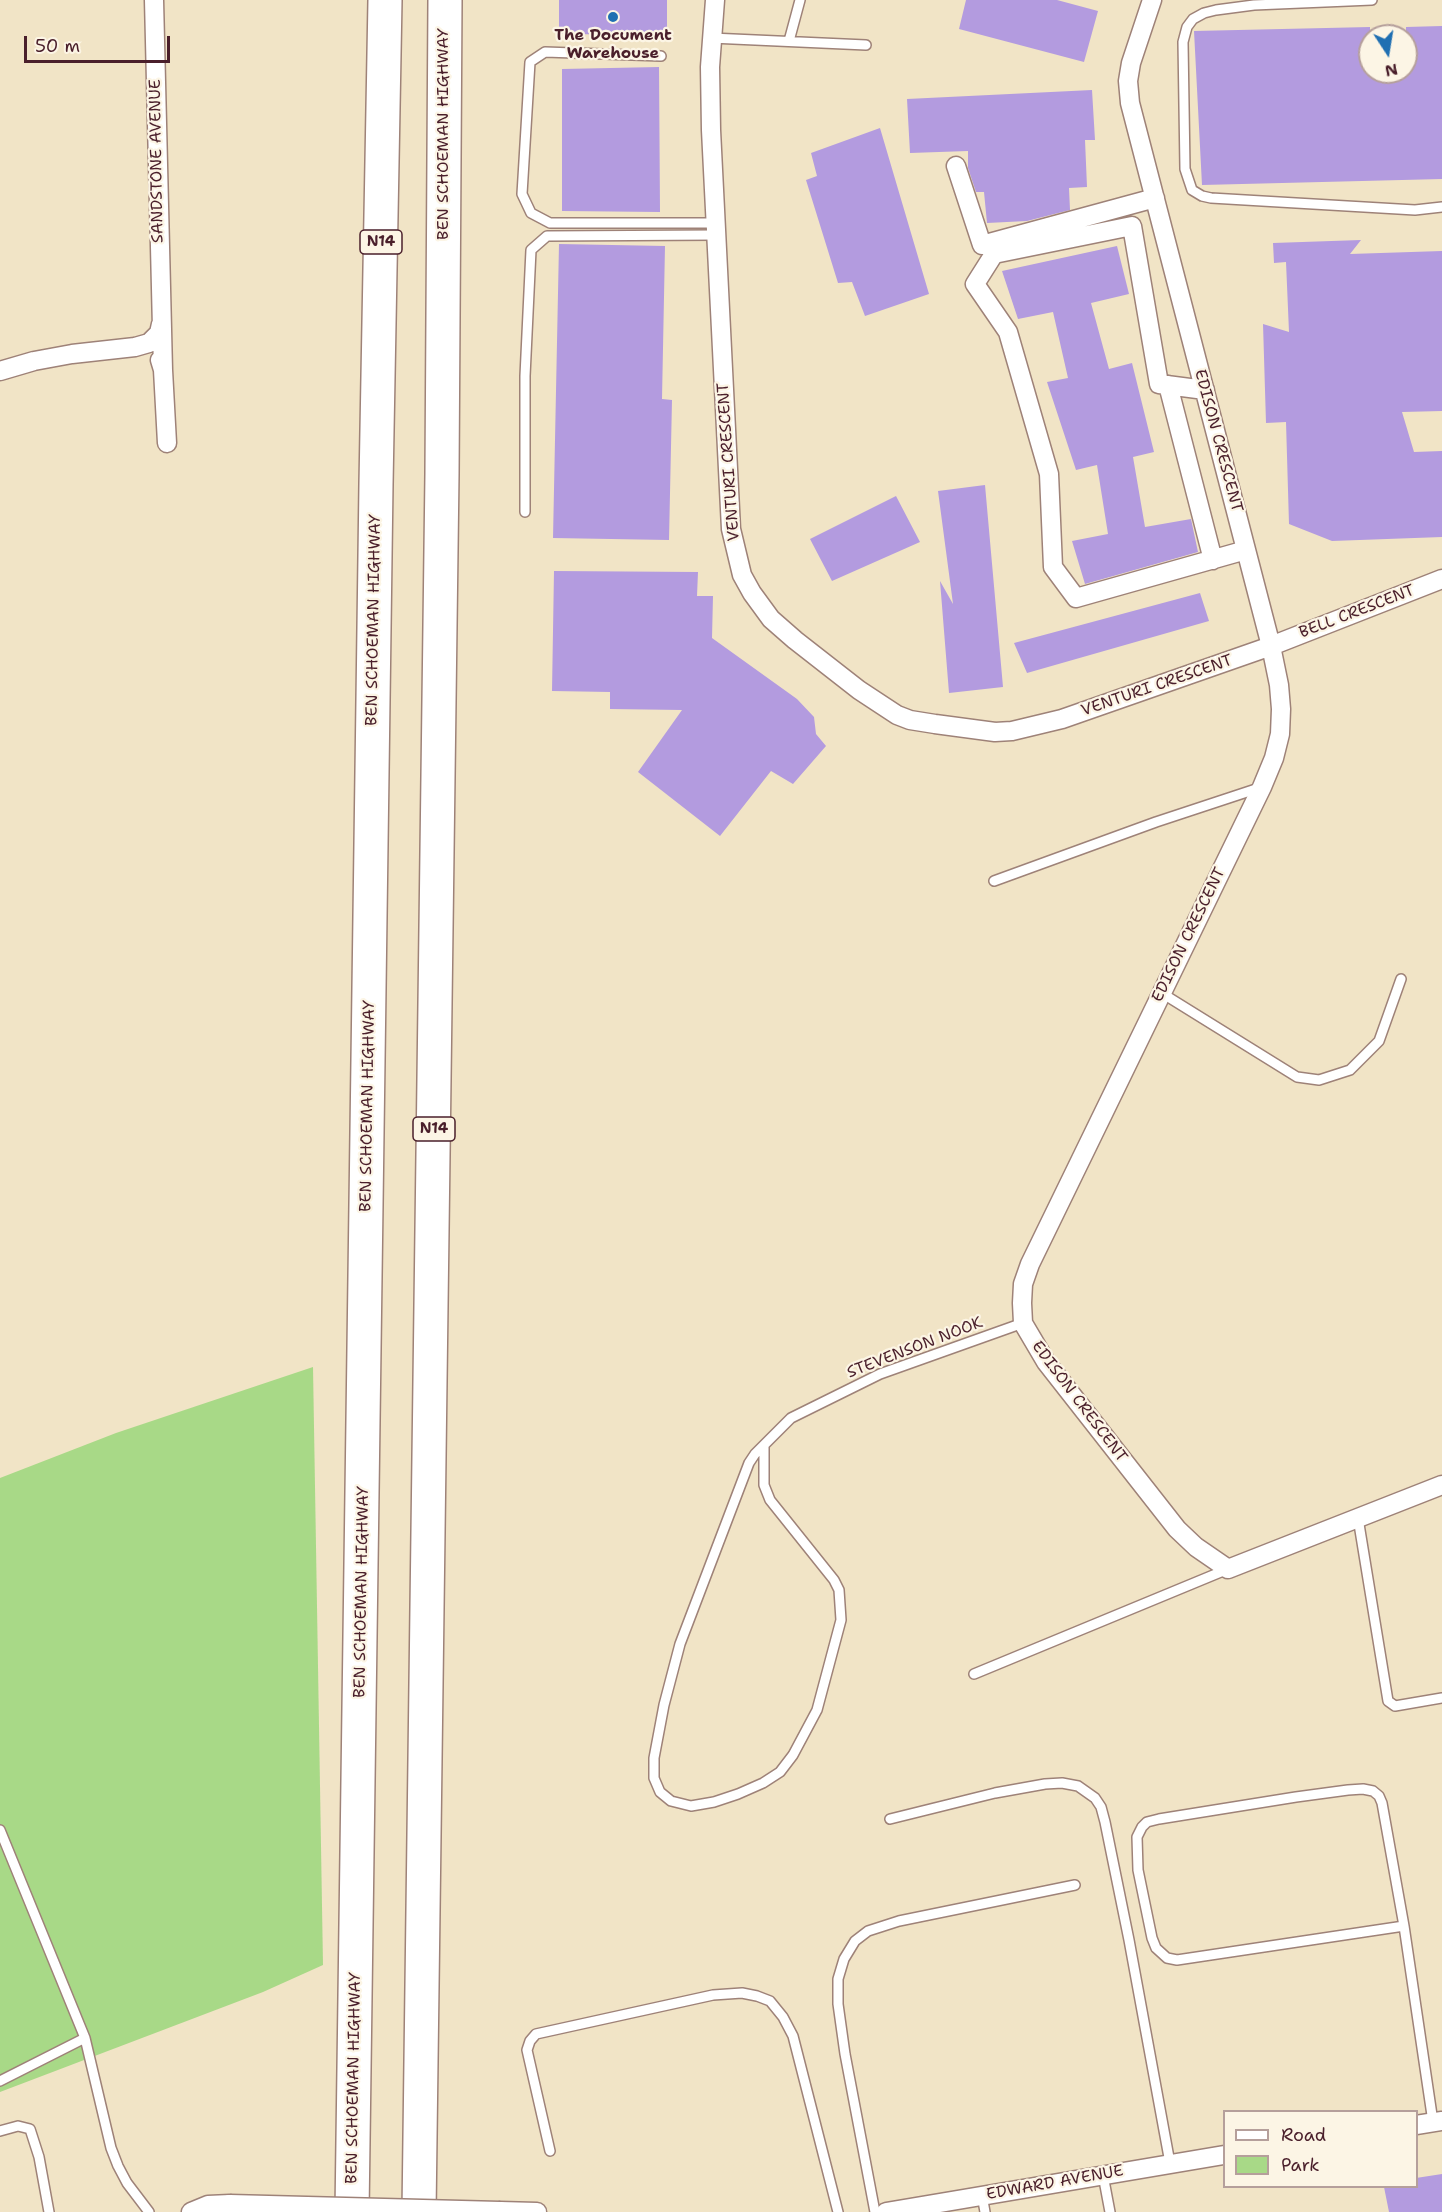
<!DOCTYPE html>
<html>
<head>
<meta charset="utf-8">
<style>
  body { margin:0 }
  #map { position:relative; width:1442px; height:2212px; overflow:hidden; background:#f1e4c6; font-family:"Shantell Sans",sans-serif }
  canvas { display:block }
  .legend { position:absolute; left:1223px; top:2110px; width:195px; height:78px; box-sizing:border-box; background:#fcf5e5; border:2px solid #b59f9b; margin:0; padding:8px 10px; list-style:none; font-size:18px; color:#4a1f2b }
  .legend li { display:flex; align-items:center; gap:12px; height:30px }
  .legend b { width:30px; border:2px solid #b59f9b }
  .north { position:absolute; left:1358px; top:24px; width:60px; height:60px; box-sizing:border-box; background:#fcf5e5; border:2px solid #b59f9b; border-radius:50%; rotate:168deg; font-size:16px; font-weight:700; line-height:24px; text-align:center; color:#4a1f2b }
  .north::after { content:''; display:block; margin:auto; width:21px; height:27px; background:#1f6fb2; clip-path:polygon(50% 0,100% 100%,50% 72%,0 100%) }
  .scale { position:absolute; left:24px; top:36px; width:146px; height:27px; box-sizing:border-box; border:3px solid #4a1f2b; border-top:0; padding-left:8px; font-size:18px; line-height:21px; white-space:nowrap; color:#4a1f2b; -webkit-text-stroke:4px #fcf5e5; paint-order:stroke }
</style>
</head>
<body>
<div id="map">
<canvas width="1442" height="2212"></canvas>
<ul class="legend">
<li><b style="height:8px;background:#fff"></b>Road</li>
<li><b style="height:16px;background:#a8d987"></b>Park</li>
</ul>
<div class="north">N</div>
<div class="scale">50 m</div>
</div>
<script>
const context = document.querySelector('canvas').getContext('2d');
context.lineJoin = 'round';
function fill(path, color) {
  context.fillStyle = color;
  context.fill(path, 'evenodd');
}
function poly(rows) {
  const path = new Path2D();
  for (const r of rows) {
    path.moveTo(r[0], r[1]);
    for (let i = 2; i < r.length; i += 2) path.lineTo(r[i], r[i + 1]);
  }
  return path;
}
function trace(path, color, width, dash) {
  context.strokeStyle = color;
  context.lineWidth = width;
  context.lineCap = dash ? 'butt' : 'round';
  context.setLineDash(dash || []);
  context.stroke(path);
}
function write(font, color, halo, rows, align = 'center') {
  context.font = font + ' "Shantell Sans",sans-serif';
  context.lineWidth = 4.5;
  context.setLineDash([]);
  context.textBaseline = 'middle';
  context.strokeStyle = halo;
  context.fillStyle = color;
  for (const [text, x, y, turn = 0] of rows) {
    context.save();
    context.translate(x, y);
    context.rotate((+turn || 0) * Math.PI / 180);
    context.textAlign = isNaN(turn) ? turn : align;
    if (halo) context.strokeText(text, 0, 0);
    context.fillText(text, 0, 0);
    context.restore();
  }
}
const green = poly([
  [313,1367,323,1965,263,1992,0,2092,0,1478,116,1433]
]);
const building = poly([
  [559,0,667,0,667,35,559,34],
  [966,0,1057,0,1098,11,1084,62,959,29],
  [1442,26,1442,179,1202,185,1194,31,1370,27,1370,72,1406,72,1406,27],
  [659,67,660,212,562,211,562,69],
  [1092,90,1095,140,1085,140,1087,187,1069,188,1070,210,1027,221,987,223,984,192,976,192,968,168,968,151,910,153,907,99],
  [880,128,929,294,865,316,852,282,838,283,806,180,817,176,811,153],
  [1361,240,1350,254,1442,251,1442,411,1402,412,1414,452,1442,451,1442,537,1332,541,1289,524,1286,422,1266,423,1263,324,1289,332,1286,262,1274,263,1273,243],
  [559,244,665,246,662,399,672,400,669,540,553,538],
  [1117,246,1129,294,1091,303,1109,369,1132,363,1154,452,1133,457,1145,527,1191,519,1198,552,1085,584,1072,541,1108,534,1097,465,1076,470,1047,382,1068,378,1053,312,1018,319,1002,271],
  [985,485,1003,687,949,693,940,581,953,604,938,491],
  [896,496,920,542,832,581,810,539],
  [554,571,698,572,697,596,713,596,712,638,797,699,814,717,816,734,826,746,793,784,771,771,720,836,638,772,682,710,610,709,610,692,552,691],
  [1200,593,1209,621,1027,673,1014,643],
  [1442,2174,1442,2212,1389,2212,1384,2187,1416,2187,1416,2178]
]);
const lane = poly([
  [1372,0,1254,5,1216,10,1204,13,1193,19,1187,27,1183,42,1185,169,1192,190,1202,196,1211,198,1415,210,1442,207],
  [711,38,866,45],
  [789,41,800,0],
  [661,56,545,52,530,62,522,194,531,213,550,223,716,223],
  [525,512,525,376,531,250,547,236,716,235],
  [994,881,1156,822,1259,788],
  [1160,992,1297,1077,1319,1080,1350,1070,1379,1041,1401,979],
  [764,1447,764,1485,770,1500,834,1580,839,1590,841,1620,817,1710,793,1755,780,1772,763,1783,738,1794,714,1802,691,1806,671,1801,660,1792,654,1778,654,1758,664,1705,680,1644,749,1463,755,1454,791,1418,880,1374,1023,1323],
  [1358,1518,1388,1701,1395,1706,1442,1698],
  [974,1674,1228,1569],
  [890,1819,995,1793,1045,1784,1062,1783,1078,1786,1095,1798,1101,1807,1105,1822,1129,1940,1170,2163],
  [0,1830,85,2038,111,2148,118,2166,127,2183,149,2212],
  [1404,1926,1177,1960,1167,1958,1156,1948,1152,1938,1138,1870,1137,1837,1142,1827,1147,1822,1159,1819,1296,1797,1348,1790,1363,1789,1373,1791,1379,1796,1382,1803,1404,1926,1433,2122],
  [0,2081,85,2038],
  [0,2131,18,2126,30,2129,39,2157,49,2212],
  [550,2151,527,2050,530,2041,536,2034,713,1995,742,1993,757,1996,770,2001,783,2017,793,2036,838,2212],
  [1103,2175,1110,2212],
  [982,2195,985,2212],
  [875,2212,845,2054,838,2004,838,1979,844,1959,855,1941,868,1931,899,1921,1075,1885]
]);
const street = poly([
  [154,0,163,370],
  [715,0,710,67,711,130,731,529,742,575,752,593,771,619,795,640,859,690,897,715,910,720,935,724,995,732,1012,731,1062,719,1271,646,1442,579],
  [1152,0,1131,63,1128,81,1130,103,1271,646,1279,685,1281,709,1280,734,1274,758,1262,787,1030,1264,1023,1284,1022,1303,1023,1323,1046,1362,1177,1529,1196,1547,1228,1569,1442,1485],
  [956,166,982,245,1155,198],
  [160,360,163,370,167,443],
  [0,371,34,361,72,354,135,347,149,343,159,333,161,324],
  [1168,385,1213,560],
  [1205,390,1159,384,1132,226,994,254,975,284,1008,332,1049,474,1053,567,1076,598,1246,550],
  [1416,2125,1442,2121],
  [500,2211,537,2212],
  [191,2212,208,2205,230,2204],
  [886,2212,1224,2155]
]);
const highway = poly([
  [352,2212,376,484,385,0],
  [419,2212,442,474,445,0]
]);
const streetBridge = poly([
  [230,2204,500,2211]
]);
const markers = [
  [613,17,6,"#1f6fb2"]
];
const shields = [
  [381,242,42],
  [434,1129,42]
];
const shieldNames = [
  ["N14",381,242],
  ["N14",434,1129]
];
const poiNames = [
  ["The Document",613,36],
  ["Warehouse",613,54]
];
const streetNames = [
  ["BEN SCHOEMAN HIGHWAY",444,134,-90],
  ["SANDSTONE AVENUE",157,161,-91],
  ["EDISON CRESCENT",1218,441,75],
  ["VENTURI CRESCENT",729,462,-94],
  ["BELL CRESCENT",1357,612,-21],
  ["BEN SCHOEMAN HIGHWAY",374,620,-89],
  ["VENTURI CRESCENT",1157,686,-19],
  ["EDISON CRESCENT",1189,935,-64],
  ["BEN SCHOEMAN HIGHWAY",368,1106,-89],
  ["STEVENSON NOOK",915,1348,-21],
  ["EDISON CRESCENT",1079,1402,53],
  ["BEN SCHOEMAN HIGHWAY",362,1592,-89],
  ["BEN SCHOEMAN HIGHWAY",354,2078,-89],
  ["EDWARD AVENUE",1055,2183,-10]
];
fill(green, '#a8d987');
fill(building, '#b39bdf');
trace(lane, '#9e8278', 12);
trace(street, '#9e8278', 21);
trace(highway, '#9e8278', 36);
trace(lane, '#fff', 9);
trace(street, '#fff', 18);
trace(highway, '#fff', 33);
trace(streetBridge, '#9e8278', 21, []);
trace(streetBridge, '#fff', 18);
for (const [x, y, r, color] of markers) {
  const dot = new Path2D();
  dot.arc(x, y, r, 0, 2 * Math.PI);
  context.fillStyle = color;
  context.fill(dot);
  trace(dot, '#fcf5e5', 2);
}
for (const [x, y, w] of shields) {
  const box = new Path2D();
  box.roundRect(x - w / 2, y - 12, w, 24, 4.5);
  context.fillStyle = '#fcf5e5';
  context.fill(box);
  trace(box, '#4a1f2b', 1.5);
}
write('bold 15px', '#4a1f2b', null, shieldNames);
write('bold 16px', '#4a1f2b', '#fcf5e5', poiNames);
write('16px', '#4a1f2b', '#fcf5e5', streetNames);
</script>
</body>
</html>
